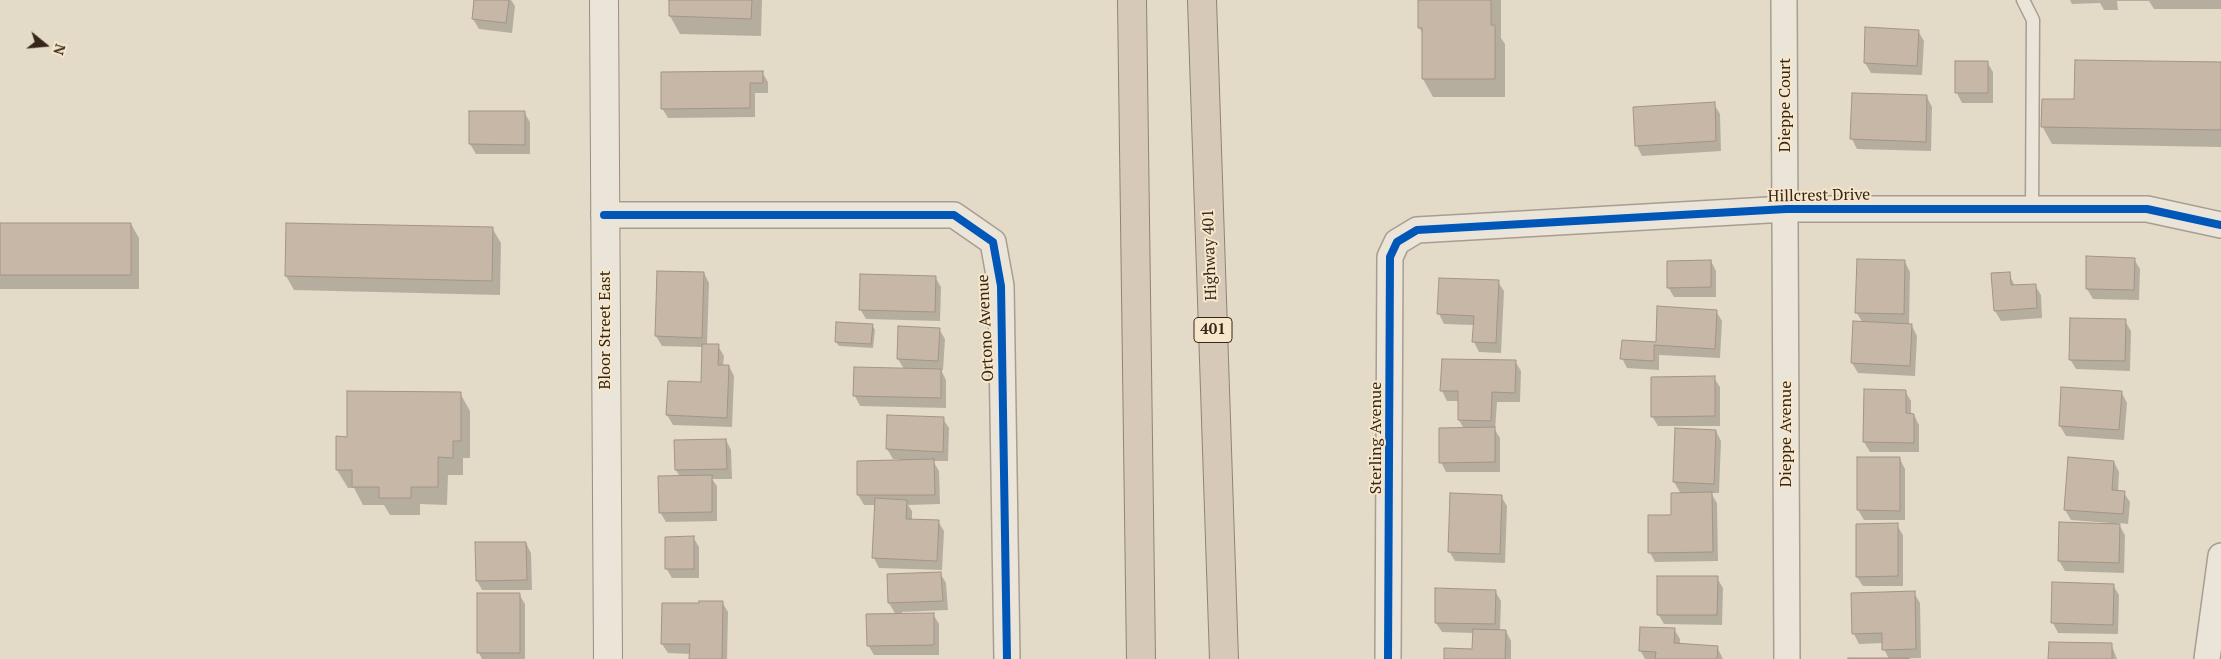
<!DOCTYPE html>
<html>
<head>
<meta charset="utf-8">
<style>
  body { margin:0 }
  #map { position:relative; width:2221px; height:659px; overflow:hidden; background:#e3dac7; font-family:"PT Serif",serif }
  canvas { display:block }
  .north { position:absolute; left:20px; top:20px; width:50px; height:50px; -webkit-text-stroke:4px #f7e7ca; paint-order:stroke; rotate:107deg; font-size:14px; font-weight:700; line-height:20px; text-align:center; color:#35251a }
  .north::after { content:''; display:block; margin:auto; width:18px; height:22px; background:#35251a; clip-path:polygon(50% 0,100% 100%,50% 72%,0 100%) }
</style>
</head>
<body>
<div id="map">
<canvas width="2221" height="659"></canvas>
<div class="north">N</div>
</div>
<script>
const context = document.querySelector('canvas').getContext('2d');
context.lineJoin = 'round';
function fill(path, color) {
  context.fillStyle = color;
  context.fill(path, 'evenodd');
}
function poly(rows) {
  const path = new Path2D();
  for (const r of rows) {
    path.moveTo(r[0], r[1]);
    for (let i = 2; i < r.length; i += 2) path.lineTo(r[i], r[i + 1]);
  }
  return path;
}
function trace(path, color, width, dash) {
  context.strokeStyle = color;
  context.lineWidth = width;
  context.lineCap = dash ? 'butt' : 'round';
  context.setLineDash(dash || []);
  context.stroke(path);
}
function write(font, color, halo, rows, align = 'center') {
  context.font = font + ' "PT Serif",serif';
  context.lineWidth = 4;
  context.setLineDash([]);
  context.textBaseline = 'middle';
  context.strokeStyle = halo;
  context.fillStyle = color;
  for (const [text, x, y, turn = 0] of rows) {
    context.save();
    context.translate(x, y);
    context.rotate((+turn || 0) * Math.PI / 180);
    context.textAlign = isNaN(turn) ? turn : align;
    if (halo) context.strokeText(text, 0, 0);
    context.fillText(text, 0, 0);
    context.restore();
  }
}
const shadow = poly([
  [476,0,511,0,515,6,512,33,479,29,473,19],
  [670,0,762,0,761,36,680,34,670,16],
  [1419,0,1501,0,1501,38,1505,44,1505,97,1433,97,1423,79,1423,34,1419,27],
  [2070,0,2221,0,2221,9,2154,9,2149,1,2117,1,2118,10,2104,10,2100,3,2072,4],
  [1918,31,1924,41,1922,75,1871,73,1865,63],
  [1987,62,1993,72,1993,103,1962,103,1957,93],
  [2221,63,2221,147,2052,144,2042,126,2075,100],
  [762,72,768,82,768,93,755,93,755,117,668,118,662,108],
  [1853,95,1927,97,1932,107,1931,151,1857,149,1852,139],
  [1714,104,1720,114,1721,151,1642,156,1637,146],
  [524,112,530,122,530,154,476,154,470,144],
  [131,224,139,238,139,289,0,289,0,225],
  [492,228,501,243,500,295,294,290,286,276],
  [2134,259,2140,269,2139,300,2093,299,2087,289],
  [1711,261,1716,271,1716,297,1674,297,1668,287],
  [1905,262,1910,272,1909,325,1912,326,1917,336,1915,376,1858,373,1852,363,1863,323,1856,312],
  [704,273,709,283,707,345,718,346,724,356,723,366,729,366,734,376,732,427,673,425,667,415,702,383,703,347,662,346,656,336],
  [2009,274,2015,286,2035,285,2041,295,2042,318,2001,321,1995,311],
  [935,277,941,287,940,321,866,319,860,309],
  [1498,282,1504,291,1501,353,1479,352,1474,342,1474,325,1444,324,1439,314],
  [1716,311,1722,321,1720,358,1659,355,1659,370,1627,368,1622,358,1657,343],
  [2125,321,2131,331,2130,371,2076,369,2070,359],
  [872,325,875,330,873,348,839,346,836,342],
  [900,327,939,329,945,339,943,370,941,370,946,380,946,408,860,406,855,396,904,369,898,359],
  [1515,361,1521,371,1520,402,1497,402,1495,430,1500,438,1500,472,1446,472,1441,462,1464,429,1459,420,1459,401,1447,401,1442,391],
  [1714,378,1720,387,1720,426,1658,426,1652,416],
  [1905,391,1911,401,1911,415,1914,415,1919,425,1919,452,1870,452,1864,442],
  [460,393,470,411,470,458,463,458,463,475,448,475,447,505,420,504,420,515,390,515,384,505,363,505,354,488,348,488,337,470,348,438],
  [2122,393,2127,403,2124,440,2066,436,2060,426],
  [943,419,949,428,948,461,933,461,939,471,940,504,908,505,912,511,912,520,938,521,944,531,942,570,879,568,874,558,876,505,864,505,858,495,858,462,899,461,899,459,893,459,887,449],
  [1716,431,1721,441,1719,493,1711,493,1717,503,1718,561,1655,562,1650,553,1673,516,1681,494,1674,482],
  [726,440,731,450,732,479,712,479,717,486,717,521,666,522,660,512,680,477,676,470,676,441],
  [1858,458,1900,459,1905,469,1905,520,1864,520,1858,510],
  [2114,462,2119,472,2118,492,2124,493,2130,502,2128,524,2118,523,2125,535,2124,573,2065,571,2059,561,2110,523,2071,520,2065,510],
  [1501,496,1507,506,1505,563,1455,561,1449,551],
  [1897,525,1903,535,1903,586,1863,586,1857,577],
  [693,537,699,547,699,578,672,578,666,568],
  [526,543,531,553,532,590,482,590,477,581],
  [940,573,946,583,948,610,902,612,902,615,933,614,939,624,939,655,874,655,868,645,896,615,889,603],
  [1717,578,1723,588,1722,625,1664,624,1658,614],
  [2113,585,2119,595,2118,634,2058,633,2053,623],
  [1495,591,1501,601,1500,631,1506,631,1511,641,1511,659,1445,659,1474,650,1474,633,1442,632,1436,623],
  [1914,593,1920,603,1921,658,1889,659,1884,649,1884,643,1859,644,1854,634],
  [519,594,525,604,525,659,482,659,479,653,478,595],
  [722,602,728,612,727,659,691,659,691,654,668,653,662,644,700,605],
  [1674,629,1680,639,1680,645,1717,647,1723,659,1645,659,1640,650],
  [2111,644,2117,659,2050,659]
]);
const building = poly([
  [474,0,509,0,506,23,472,19,474,0],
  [669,0,752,0,751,19,669,16,669,0],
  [1418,0,1491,0,1491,25,1495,25,1495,79,1422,79,1422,28,1418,28,1418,0],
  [1865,27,1919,30,1917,66,1864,63,1865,27],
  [2075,60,2221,62,2221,130,2041,127,2042,99,2074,99,2075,60],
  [1955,61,1988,61,1988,93,1955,93,1955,61],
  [763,71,763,83,750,83,750,108,661,109,661,72,763,71],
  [1852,93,1927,95,1926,142,1850,139,1852,93],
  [1715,102,1716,141,1635,146,1633,107,1715,102],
  [469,111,525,111,525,145,469,144,469,111],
  [0,223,131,223,131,275,0,275,0,223],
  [286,223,493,227,492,281,285,276,286,223],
  [2086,256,2135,258,2134,290,2086,289,2086,256],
  [1857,259,1905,260,1904,314,1855,313,1857,259],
  [1711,260,1711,287,1667,288,1667,261,1711,260],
  [657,271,704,272,702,338,655,336,657,271],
  [2010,272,2011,285,2036,284,2037,308,1994,311,1991,273,2010,272],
  [860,274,936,276,935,312,859,310,860,274],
  [1439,278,1499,280,1496,343,1472,342,1474,316,1437,314,1439,278],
  [1657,306,1717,310,1715,349,1654,345,1654,361,1620,359,1622,340,1656,342,1657,306],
  [2070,318,2126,319,2125,361,2069,360,2070,318],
  [1853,321,1912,324,1910,366,1851,363,1853,321],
  [836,322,873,324,871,344,835,342,836,322],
  [898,326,940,328,938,361,897,359,898,326],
  [702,344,719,344,718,365,729,365,727,418,666,415,668,381,701,382,702,344],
  [1442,359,1516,360,1515,393,1492,392,1491,421,1458,420,1458,391,1440,391,1442,359],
  [854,367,941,369,941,398,853,396,854,367],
  [1715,376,1715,416,1651,417,1651,377,1715,376],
  [2061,387,2122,391,2119,430,2059,426,2061,387],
  [1864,389,1906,390,1906,413,1914,414,1914,443,1863,442,1864,389],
  [347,391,461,392,461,441,453,441,453,458,438,457,438,487,411,487,411,498,379,498,379,487,352,487,352,470,336,470,336,436,347,437,347,391],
  [887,415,944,417,943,452,886,449,887,415],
  [1495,427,1495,462,1439,463,1439,428,1495,427],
  [1675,428,1716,430,1714,484,1673,482,1675,428],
  [726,439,727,469,675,470,674,440,726,439],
  [1857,457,1900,457,1900,511,1857,510,1857,457],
  [2068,457,2114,461,2112,490,2125,491,2123,514,2064,510,2068,457],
  [934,459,935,495,857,495,857,461,934,459],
  [712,475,712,512,659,513,658,476,712,475],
  [1712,492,1713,552,1648,553,1648,515,1671,515,1671,493,1712,492],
  [1450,493,1502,495,1500,554,1448,552,1450,493],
  [875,498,907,500,906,519,939,520,937,561,872,558,875,498],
  [2059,522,2120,524,2119,563,2058,561,2059,522],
  [1898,523,1898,576,1856,577,1856,524,1898,523],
  [694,536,694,569,665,569,665,537,694,536],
  [475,542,526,542,527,580,476,581,475,542],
  [941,572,943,601,888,603,887,574,941,572],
  [1657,576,1718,576,1717,615,1657,615,1657,576],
  [2052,582,2114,584,2113,625,2051,623,2052,582],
  [1435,588,1496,590,1495,624,1435,623,1435,588],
  [1915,591,1916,649,1882,650,1882,633,1852,634,1851,593,1915,591],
  [477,593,520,593,520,653,477,653,477,593],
  [699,601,723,601,722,659,689,659,690,644,661,644,662,603,699,603,699,601],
  [934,613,934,645,867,646,866,614,934,613],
  [1640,627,1675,628,1674,643,1718,646,1717,659,1655,659,1656,652,1639,651,1640,627],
  [1473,629,1506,630,1505,659,1444,659,1444,648,1472,649,1473,629],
  [2049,642,2112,643,2112,659,2048,659,2049,642],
  [1848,658,1909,658,1909,659,1848,659,1848,658]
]);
const lane = poly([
  [2023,0,2033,20,2032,210]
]);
const street = poly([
  [1784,1,1787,659],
  [604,215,954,215,993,242,1001,286,1007,659],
  [1388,659,1390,257,1397,242,1417,230,1786,209,2147,209,2221,225],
  [2207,659,2221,556]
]);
const secondary = poly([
  [604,0,608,659]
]);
const highway = poly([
  [1132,0,1141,659],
  [1202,0,1224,659]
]);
const cycleway = poly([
  [604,215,954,215,993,242,1001,286,1007,659],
  [1388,659,1390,257,1397,242,1417,230,1786,209,2147,209,2221,225]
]);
const shields = [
  [1213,330,38]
];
const shieldNames = [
  ["401",1213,330]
];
const streetNames = [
  ["Dieppe Court",1785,105,-90],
  ["Hillcrest Drive",1819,196,-1],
  ["Highway 401",1210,255,-92],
  ["Ortono Avenue",986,328,-93],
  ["Bloor Street East",605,330,-90],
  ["Dieppe Avenue",1786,434,-90],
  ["Sterling Avenue",1376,438,-90]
];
fill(shadow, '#0003');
fill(building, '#c7b7a7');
trace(building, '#a29487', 1);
trace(lane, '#a79e91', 15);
trace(street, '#a79e91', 28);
trace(secondary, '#978e81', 30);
trace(highway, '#8d8478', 30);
trace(lane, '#ebe4d9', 12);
trace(street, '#ebe4d9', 25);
trace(secondary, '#ebe4d9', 28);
trace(highway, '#d7c9b7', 28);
trace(cycleway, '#0057b8', 8);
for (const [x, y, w] of shields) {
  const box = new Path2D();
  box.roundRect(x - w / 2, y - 12.5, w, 25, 4);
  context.fillStyle = '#f7e7ca';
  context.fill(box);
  trace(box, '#35251a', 1);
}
write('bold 15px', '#35251a', null, shieldNames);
write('16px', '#35251a', '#f7e7ca', streetNames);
</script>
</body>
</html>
